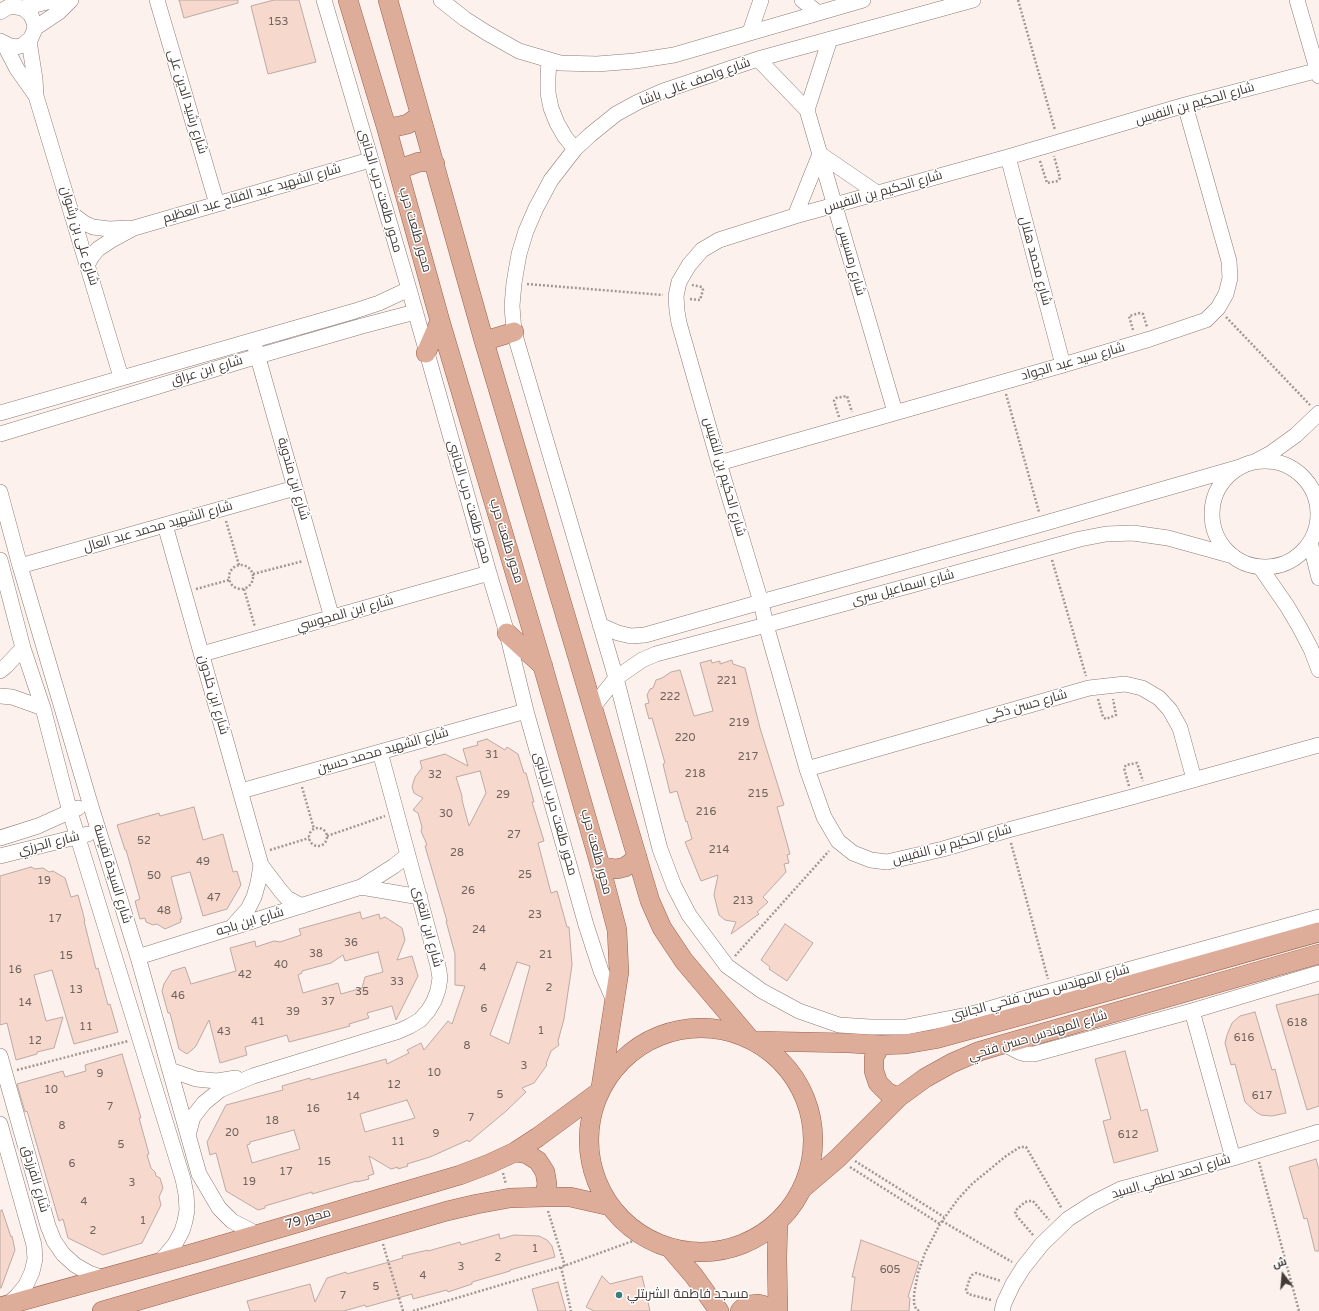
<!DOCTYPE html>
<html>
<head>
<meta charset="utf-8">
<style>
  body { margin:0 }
  #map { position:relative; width:1319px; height:1311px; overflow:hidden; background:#fdf1ed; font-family:"Varela Round",Cairo,sans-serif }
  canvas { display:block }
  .north { position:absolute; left:1263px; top:1255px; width:40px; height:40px; -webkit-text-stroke:3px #fff; paint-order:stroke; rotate:344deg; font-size:11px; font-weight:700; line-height:16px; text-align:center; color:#413a37 }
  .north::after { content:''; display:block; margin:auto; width:14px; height:18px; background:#413a37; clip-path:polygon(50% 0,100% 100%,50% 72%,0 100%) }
</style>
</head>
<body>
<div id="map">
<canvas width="1319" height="1311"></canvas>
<div class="north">ش</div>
</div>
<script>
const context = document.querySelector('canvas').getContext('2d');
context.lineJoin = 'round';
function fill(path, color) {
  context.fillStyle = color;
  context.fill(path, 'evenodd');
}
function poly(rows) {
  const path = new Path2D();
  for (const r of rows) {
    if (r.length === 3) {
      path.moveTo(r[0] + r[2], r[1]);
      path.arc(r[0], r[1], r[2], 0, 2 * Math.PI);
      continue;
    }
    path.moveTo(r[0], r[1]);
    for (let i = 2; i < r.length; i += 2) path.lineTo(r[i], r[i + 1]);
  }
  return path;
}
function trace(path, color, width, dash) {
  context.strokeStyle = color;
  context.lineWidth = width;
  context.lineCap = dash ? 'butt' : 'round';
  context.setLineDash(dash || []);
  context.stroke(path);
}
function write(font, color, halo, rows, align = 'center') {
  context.font = font + ' "Varela Round",Cairo,sans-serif';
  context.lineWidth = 3;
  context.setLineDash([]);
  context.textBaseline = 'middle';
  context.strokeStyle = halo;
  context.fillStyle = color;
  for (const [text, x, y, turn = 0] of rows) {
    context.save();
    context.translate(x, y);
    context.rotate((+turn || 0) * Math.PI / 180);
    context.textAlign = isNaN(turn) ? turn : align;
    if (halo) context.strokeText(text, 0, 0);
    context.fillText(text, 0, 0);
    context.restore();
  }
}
const building = poly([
  [179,0,238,0,238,3,184,18,179,0],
  [274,0,299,0,316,62,268,74,251,6,274,0],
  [711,660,712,663,720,661,720,664,732,660,733,664,745,668,760,728,784,805,777,807,790,854,787,855,789,863,784,864,786,872,763,897,768,902,757,912,759,914,731,934,736,922,725,920,719,915,714,895,718,875,701,881,685,842,692,839,687,821,686,822,677,791,670,793,663,764,665,763,652,718,649,719,645,704,649,703,647,695,650,689,653,688,656,680,662,678,671,672,680,670,694,716,713,711,700,663,711,660],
  [487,739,505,750,507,747,518,754,524,773,526,773,534,802,532,802,544,841,538,843,551,893,557,891,567,927,569,927,572,965,564,1019,558,1041,559,1045,551,1051,546,1064,547,1065,534,1083,522,1088,526,1092,505,1112,469,1142,468,1140,430,1157,407,1164,408,1166,398,1169,398,1167,391,1169,369,1156,374,1174,368,1176,369,1179,357,1182,357,1181,312,1194,312,1192,265,1206,265,1208,258,1210,226,1191,216,1153,210,1155,207,1142,226,1105,283,1090,282,1086,310,1078,311,1080,386,1059,387,1064,409,1053,407,1050,421,1043,424,1050,448,1021,452,1024,465,986,455,985,455,954,446,921,447,921,425,846,427,845,421,831,422,827,418,813,413,810,423,798,414,793,412,787,415,777,422,768,420,761,445,754,468,766,463,749,478,745,477,742,487,739],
  [480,771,486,793,469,826,462,800,462,796,456,777,480,771],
  [517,962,530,966,509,1044,490,1035,517,962],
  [407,1100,415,1118,365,1132,360,1114,407,1100],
  [294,1130,300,1149,252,1163,247,1145,250,1144,250,1142,294,1130],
  [194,807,203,840,223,834,233,872,237,871,241,885,227,909,203,916,190,872,171,877,182,919,180,919,181,922,165,929,157,924,153,925,146,922,145,918,140,919,135,901,140,899,126,850,125,850,117,825,159,813,160,816,194,807],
  [31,867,35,869,43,868,49,872,53,871,65,878,71,897,78,895,85,921,84,921,96,969,98,968,108,1005,110,1004,118,1032,74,1044,52,970,34,975,46,1021,63,1017,54,1048,37,1052,37,1054,16,1060,7,1023,0,1025,0,876,31,867],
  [360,912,362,919,379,914,380,919,385,917,402,928,405,940,397,960,412,956,418,976,396,1020,392,1006,367,1013,369,1018,349,1024,350,1026,324,1033,289,1042,287,1035,245,1047,247,1055,220,1063,209,1020,196,1046,193,1049,187,1054,179,1049,170,1013,168,1013,162,991,164,984,172,971,185,967,191,984,236,971,230,948,255,941,256,947,274,941,280,942,301,935,299,929,360,912],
  [378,952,383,972,365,977,362,988,341,994,338,983,303,993,298,975,302,973,302,971,331,963,343,955,345,961,378,952],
  [785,924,813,943,787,981,769,969,770,967,761,960,785,924],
  [1319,994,1319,1106,1307,1110,1276,1005,1319,994],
  [1255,1012,1272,1070,1275,1069,1286,1113,1272,1116,1261,1115,1256,1112,1245,1102,1235,1064,1231,1065,1225,1043,1227,1035,1232,1023,1240,1016,1255,1012],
  [1125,1051,1141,1111,1147,1109,1158,1151,1114,1163,1103,1121,1111,1119,1095,1059,1125,1051],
  [122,1054,141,1118,139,1118,149,1154,147,1155,151,1168,155,1172,156,1176,160,1178,163,1188,159,1197,161,1205,142,1243,103,1255,68,1238,63,1219,59,1221,27,1111,25,1112,17,1084,63,1071,65,1077,86,1071,85,1065,122,1054],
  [1316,1159,1319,1170,1319,1251,1315,1251,1307,1218,1304,1219,1289,1167,1316,1159],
  [2,1210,11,1237,12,1236,15,1250,1,1288,0,1288,0,1211,2,1210],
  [499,1234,500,1239,514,1235,539,1236,547,1240,552,1246,555,1257,510,1270,510,1271,472,1282,472,1284,448,1292,447,1290,413,1299,412,1294,366,1307,365,1305,344,1311,250,1311,247,1301,310,1284,315,1302,327,1278,346,1272,347,1274,403,1258,402,1256,428,1250,428,1251,460,1242,461,1245,499,1234],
  [861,1240,919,1262,908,1297,910,1298,909,1311,851,1311,855,1277,852,1277,861,1240],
  [602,1276,610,1284,642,1276,650,1311,594,1311,586,1307,602,1276],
  [558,1282,566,1311,538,1311,532,1289,558,1282]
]);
const path = poly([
  [1018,0,1055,130],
  [1040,161,1047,183,1058,181,1060,178,1054,156],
  [527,284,663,295],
  [690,299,700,300,703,290,702,287,692,285],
  [1226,317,1310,405],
  [1133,330,1129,316,1140,313,1143,314,1147,327],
  [1006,394,1039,512],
  [839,417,834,401,836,398,847,396,852,412],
  [226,521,239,565],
  [1052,560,1086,676],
  [241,577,12],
  [253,574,303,561],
  [196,589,229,580],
  [244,589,255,627],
  [1098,699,1103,717,1106,719,1116,715,1113,699],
  [1129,786,1124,768,1126,765,1137,763,1143,781],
  [302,787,314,829],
  [318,837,9],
  [327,836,385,816],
  [1011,843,1048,979],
  [270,850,309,838],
  [735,956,829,851],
  [17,1070,128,1041],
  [855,1161,944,1217],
  [1259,1162,1299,1311],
  [850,1167,940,1224],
  [503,1173,506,1184],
  [548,1211,565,1266],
  [942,1221,1012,1262],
  [1033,1235,1015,1214,1016,1210,1025,1202,1029,1201,1033,1201,1049,1220],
  [383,1244,403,1311],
  [561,1267,571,1311],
  [991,1300,968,1294,966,1290,970,1278,972,1275,976,1273,1001,1281],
  [413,1311,561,1267,644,1237],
  [919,1311,916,1309,914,1303,914,1294,918,1273,925,1253,940,1224,958,1199,972,1184,1006,1156,1020,1147,1026,1147,1062,1209]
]);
const minor = poly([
  [157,0,217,204],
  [324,0,409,289,489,573,507,633,526,711,586,925,601,971,615,1003],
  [441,0,465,19,487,33,519,51,560,63,597,64,635,61,674,55,863,0],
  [802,0,818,13],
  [973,0,758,59,663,91,638,102,616,114,590,135,575,149,551,180,536,208,526,231,519,254,514,283,512,306,514,332,616,678,660,849,674,886,689,915,727,966,762,991,799,1011,839,1025,870,1027,906,1027,972,1014,1026,998,1319,917],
  [1297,0,1319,76],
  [23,8,55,0],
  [0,12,10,6,23,8,31,15,35,25,34,31,31,38,23,45,17,47,10,46,0,41],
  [34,31,35,28,59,12,71,0],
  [750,32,761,0],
  [29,41,35,79,36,96,121,377],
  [4,44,17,69,36,96],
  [758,59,807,110,895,412],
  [549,61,548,77,548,93,551,108,557,123,565,137,575,149],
  [1319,70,1185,105,1008,157,795,216,719,240,702,250,689,265,679,282,676,296,677,311,679,323,719,463,761,602,766,625,807,769,824,817,838,841,853,853,871,860,887,862,943,849,1008,830,1132,797,1319,745],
  [807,110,830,39],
  [1008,157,1063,365],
  [72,214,84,223,93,227,109,229,129,228],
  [795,216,820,154,877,193],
  [87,265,92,256,98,249,110,241,134,228,370,160],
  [255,347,332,618],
  [0,413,355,311,379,303,409,289],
  [0,434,258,356,362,326,415,312],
  [1265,514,53],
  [1256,461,1271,453,1296,435,1319,413],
  [719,463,1063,365,1150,339,1206,320,1218,308,1226,294,1230,278,1229,261,1185,105],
  [0,492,20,566,90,803,138,957,199,1174,219,1208,232,1221,257,1234],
  [165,525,261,865,280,890,287,898,302,906],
  [1310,542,1319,578],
  [0,560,23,648,43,708,70,812,183,1179,186,1194,187,1210,185,1221,182,1231,175,1244,160,1262],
  [20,566,295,488],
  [1260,567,1287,606,1300,628,1311,649,1319,670],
  [600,625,618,633,631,636,645,635,761,602,1042,524,1240,467],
  [202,654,489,573],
  [0,671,5,667,23,648],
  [0,696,12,697,43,708],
  [593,707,616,678,642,660,656,654,766,625,1080,539,1106,534,1133,533,1168,538,1233,556],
  [807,769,1089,688,1125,684,1142,688,1159,698,1170,710,1180,728,1194,779],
  [241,791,526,711],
  [0,838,38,826,78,808],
  [0,856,88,834],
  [361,887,420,897],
  [232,927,248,909,254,897,258,883,261,865],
  [138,957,361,887,394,866,408,855],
  [1192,1011,1233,1158],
  [1004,1044,1019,1052,1026,1054,1034,1054,1192,1011,1319,973],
  [0,1056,48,1226,54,1241,63,1254,75,1265,89,1273,104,1278],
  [170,1070,196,1079,217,1081,236,1078],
  [0,1124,34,1245,35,1259,32,1272,26,1285,17,1296,7,1305],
  [188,1135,193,1117,204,1103,220,1090,253,1076,399,1031,410,1026,420,1020,428,1011,434,1001,438,990,440,978,438,966,380,752],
  [1002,1311,1004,1303,1013,1284,1023,1268,1042,1244,1068,1219,1093,1203,1121,1189,1233,1158,1319,1132]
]);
const major = poly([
  [348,0,386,126,440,321,543,667,600,865,617,930,619,972,601,1087],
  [388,0,484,341,650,901,662,928,684,961,749,1038],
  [386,126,395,127,408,124,420,115],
  [399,173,405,167,419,162,427,162,435,164],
  [484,341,514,332],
  [426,353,440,321],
  [507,633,543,666],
  [600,865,608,868,617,869,625,867,632,862,637,856],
  [701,1140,112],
  [756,1041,849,1043,881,1045,906,1044,935,1039,1030,1013,1319,932],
  [881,1045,874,1057,874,1071,878,1083,888,1093,899,1097],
  [515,1152,527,1154,538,1161,545,1172,547,1184,544,1197],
  [803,1188,837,1159,899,1097,925,1078,952,1063,980,1051,1004,1044,1319,954],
  [778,1221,777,1258,778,1311],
  [670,1248,694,1276,719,1311],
  [0,1307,198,1252,460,1175,489,1164,515,1152,538,1137,599,1092],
  [102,1311,447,1211,477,1204,510,1198,544,1197,570,1197,610,1206],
  [740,1311,743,1308,750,1305,758,1304,766,1306,775,1311]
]);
const markers = [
  [619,1295,4,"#387f7a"]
];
const numberNames = [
  ["153",278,22],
  ["221",727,681],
  ["222",670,697],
  ["219",739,723],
  ["220",685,738],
  ["31",492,755],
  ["217",748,757],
  ["218",695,774],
  ["32",435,775],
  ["215",758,794],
  ["29",503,795],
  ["216",706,812],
  ["30",446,814],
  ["27",514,835],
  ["52",144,841],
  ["214",719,850],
  ["28",457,853],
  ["49",203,862],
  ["25",525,875],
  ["50",154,876],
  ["19",44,881],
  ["26",468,891],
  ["47",214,898],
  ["213",743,901],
  ["48",164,911],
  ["23",535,915],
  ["17",55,919],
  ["24",479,930],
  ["36",351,943],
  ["38",316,954],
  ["21",546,955],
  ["15",66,956],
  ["40",281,965],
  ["4",483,968],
  ["16",15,970],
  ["42",245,975],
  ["33",397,982],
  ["2",549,988],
  ["13",76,990],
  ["35",362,992],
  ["46",178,996],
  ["37",328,1002],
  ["14",25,1003],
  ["6",484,1009],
  ["39",293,1012],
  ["41",258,1022],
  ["618",1297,1023],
  ["11",86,1027],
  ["1",541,1031],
  ["43",224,1032],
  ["616",1244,1038],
  ["12",35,1041],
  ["8",467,1046],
  ["3",524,1066],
  ["10",434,1073],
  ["9",100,1074],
  ["12",394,1085],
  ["10",51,1090],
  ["5",500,1095],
  ["617",1262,1096],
  ["14",353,1097],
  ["7",110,1107],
  ["16",313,1109],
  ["7",471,1118],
  ["18",272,1121],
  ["8",62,1126],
  ["20",232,1133],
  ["9",436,1134],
  ["612",1128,1135],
  ["11",398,1142],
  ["5",121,1145],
  ["15",324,1162],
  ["6",72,1164],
  ["17",286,1172],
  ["19",249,1182],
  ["3",132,1183],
  ["4",84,1202],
  ["1",143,1221],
  ["2",93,1231],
  ["1",535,1249],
  ["2",498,1258],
  ["3",461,1267],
  ["605",890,1270],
  ["4",423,1276],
  ["5",376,1287],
  ["7",343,1296]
];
const streetNames = [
  ["شارع واصف غالى باشا",695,82,-20],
  ["شارع رشيد الدين على",187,102,73],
  ["شارع الحكيم بن النفيس",1195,104,-16],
  ["محور طلعت حرب الجانبى",380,191,74],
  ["شارع الحكيم بن النفيس",883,192,-16],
  ["شارع الشهيد عبد الفتاح عبد العظيم",252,194,-16],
  ["محور طلعت حرب",415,230,74],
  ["شارع على بن رشوان",79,236,73],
  ["شارع رمسيس",851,261,74],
  ["شارع محمد هلال",1035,261,75],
  ["شارع سيد عبد الجواد",1073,362,-16],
  ["شارع ابن عراق",207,371,-17],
  ["شارع الحكيم بن النفيس",724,477,74],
  ["شارع ابن مندوية",293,479,74],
  ["محور طلعت حرب الجانبى",469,502,74],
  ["شارع الشهيد محمد عبد العال",158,527,-16],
  ["محور طلعت حرب",506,541,73],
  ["شارع اسماعيل سرى",903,588,-15],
  ["شارع ابن المجوسي",345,614,-16],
  ["شارع ابن خلدون",213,695,74],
  ["شارع حسن ذكى",1026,706,-16],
  ["شارع الشهيد محمد حسين",383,751,-16],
  ["محور طلعت حرب الجانبى",555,814,74],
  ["شارع الجرزي",49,844,-14],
  ["شارع الحكيم بن النفيس",952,845,-15],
  ["محور طلعت حرب",596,852,75],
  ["شارع السيدة نفيسة",112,874,73],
  ["شارع ابن باجه",250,922,-17],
  ["شارع ابن التغرى",427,927,75],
  ["شارع المهندس حسن فتحي الجانبى",1040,993,-15],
  ["شارع المهندس حسن فتحي",1038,1036,-17],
  ["شارع احمد لطفي السيد",1171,1177,-17],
  ["شارع الفرزدق",35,1179,74],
  ["محور 79",308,1219,-16]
];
const poiNames = [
  ["مسجد فاطمة الشربتلي",627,1295]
];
fill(building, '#f7d8cd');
trace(building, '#bca9a3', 1);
trace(minor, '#8c7b75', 16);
trace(major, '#99614c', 20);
trace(path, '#a19794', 2.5, [2, 2]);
trace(minor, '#fff', 15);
trace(major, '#dead9a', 19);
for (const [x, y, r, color] of markers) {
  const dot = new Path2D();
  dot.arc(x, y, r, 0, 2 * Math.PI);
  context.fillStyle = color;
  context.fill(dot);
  trace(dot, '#fff', 1.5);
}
write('11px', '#6e625c', null, numberNames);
write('13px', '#413a37', '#fff', streetNames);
write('13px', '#413a37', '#fff', poiNames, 'left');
</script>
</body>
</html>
